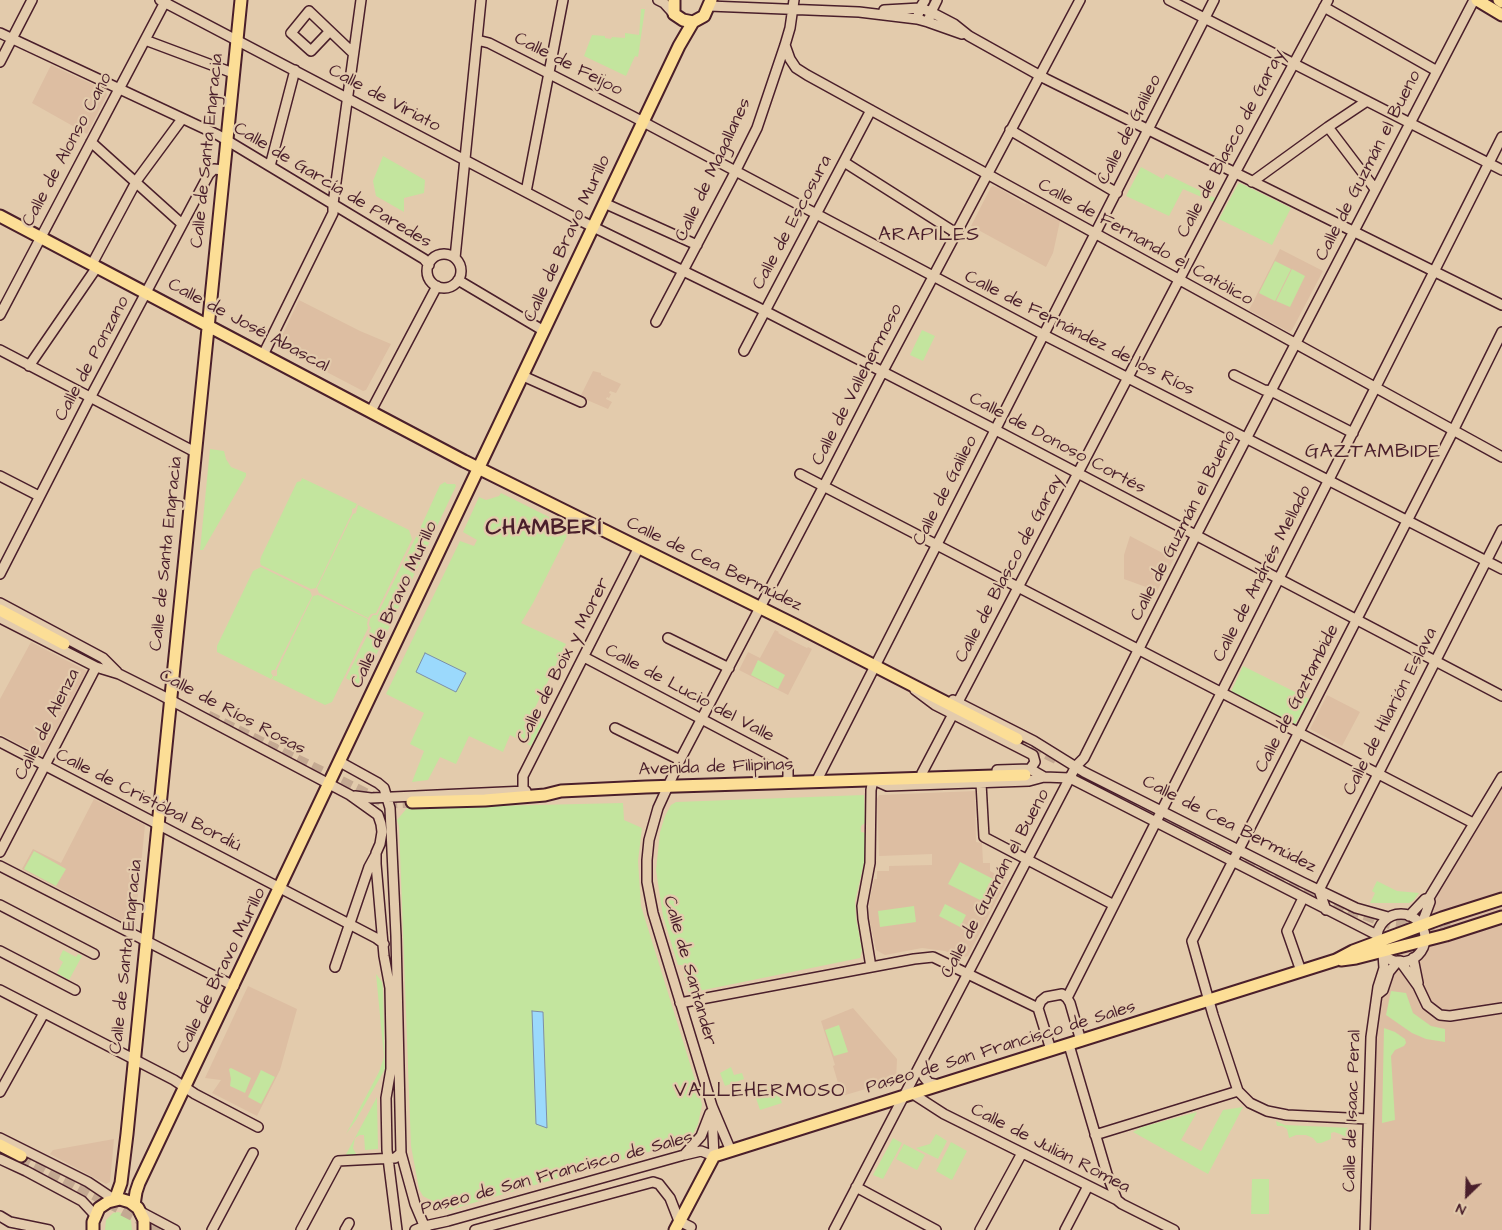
<!DOCTYPE html>
<html>
<head>
<meta charset="utf-8">
<style>
  body { margin:0 }
  #map { position:relative; width:1502px; height:1230px; overflow:hidden; background:#e3cbac; font-family:"Architects Daughter",sans-serif }
  canvas { display:block }
  .north { position:absolute; left:1442px; top:1170px; width:50px; height:50px; -webkit-text-stroke:4px #e3cbac; paint-order:stroke; rotate:204deg; font-size:14px; font-weight:700; line-height:20px; text-align:center; color:#4a1f2b }
  .north::after { content:''; display:block; margin:auto; width:18px; height:22px; background:#4a1f2b; clip-path:polygon(50% 0,100% 100%,50% 72%,0 100%) }
</style>
</head>
<body>
<div id="map">
<canvas width="1502" height="1230"></canvas>
<div class="north">N</div>
</div>
<script>
const context = document.querySelector('canvas').getContext('2d');
context.lineJoin = 'round';
function fill(path, color) {
  context.fillStyle = color;
  context.fill(path, 'evenodd');
}
function poly(rows) {
  const path = new Path2D();
  for (const r of rows) {
    if (r.length === 3) {
      path.moveTo(r[0] + r[2], r[1]);
      path.arc(r[0], r[1], r[2], 0, 2 * Math.PI);
      continue;
    }
    path.moveTo(r[0], r[1]);
    for (let i = 2; i < r.length; i += 2) path.lineTo(r[i], r[i + 1]);
  }
  return path;
}
function trace(path, color, width, dash) {
  context.strokeStyle = color;
  context.lineWidth = width;
  context.lineCap = dash ? 'butt' : 'round';
  context.setLineDash(dash || []);
  context.stroke(path);
}
function write(font, color, halo, rows, align = 'center') {
  context.font = font + ' "Architects Daughter",sans-serif';
  context.lineWidth = 4.5;
  context.setLineDash([]);
  context.textBaseline = 'middle';
  context.strokeStyle = halo;
  context.fillStyle = color;
  for (const [text, x, y, turn = 0] of rows) {
    context.save();
    context.translate(x, y);
    context.rotate((+turn || 0) * Math.PI / 180);
    context.textAlign = isNaN(turn) ? turn : align;
    if (halo) context.strokeText(text, 0, 0);
    context.fillText(text, 0, 0);
    context.restore();
  }
}
const built = poly([
  [51,65,105,90,107,95,87,134,32,103],
  [993,186,999,188,1025,204,1026,203,1060,221,1053,253,1046,267,971,226,991,187],
  [1280,249,1323,271,1292,330,1289,332,1249,310],
  [299,300,360,331,391,344,366,390,363,391,279,347,278,344],
  [593,371,601,373,601,375,621,384,616,393,610,391,609,393,611,394,609,398,607,397,606,399,612,402,608,409,580,397],
  [1130,536,1174,559,1157,591,1124,579,1124,555],
  [775,630,779,632,778,633,793,641,807,648,808,647,812,649,788,695,739,670,748,652,760,658],
  [31,642,87,671,44,753,40,755,0,734,0,699],
  [1327,695,1360,712,1342,746,1310,729],
  [1502,777,1502,1230,1365,1230,1378,994,1409,916,1425,899],
  [975,791,976,842,982,843,983,863,990,863,990,871,1007,880,968,956,961,958,945,951,922,948,885,955,876,950,869,918,869,904,874,879,877,879,877,871,889,871,889,866,932,865,932,854,879,856,877,799,879,795],
  [94,799,145,825,135,925,133,927,22,869,33,849,61,863],
  [248,986,297,1009,280,1070,257,1116,212,1093,221,1080,205,1078],
  [853,1008,897,1059,896,1080,842,1096,833,1066,835,1065,821,1021],
  [114,1139,110,1182,106,1184,50,1154,53,1150]
]);
const green = poly([
  [641,9,645,9,638,57,635,56,626,76,584,56,592,35,605,36,605,38,611,39,612,37,625,38,625,33,639,35],
  [383,156,425,180,424,193,404,198,404,212,376,196,373,181],
  [1141,167,1163,179,1166,174,1215,198,1213,202,1183,189,1169,216,1126,196],
  [1240,183,1291,208,1272,245,1219,219,1238,184],
  [1275,261,1291,269,1275,301,1259,293],
  [1292,269,1305,276,1290,307,1276,301],
  [922,330,935,336,923,361,910,355],
  [210,449,224,451,226,459,231,467,246,473,246,476,203,550,200,550],
  [302,478,357,504,355,508,352,509,352,513,316,588,311,589,261,565,260,562,261,557,297,482,301,481],
  [445,482,447,484,455,484,456,486,362,685,355,684,346,678,371,628,369,625,370,619,373,615,377,615,416,537,418,535,418,533,440,485],
  [501,493,571,528,533,603,521,623,566,644,532,714,544,719,531,746,510,735,503,752,469,736,456,764,440,757,428,780,412,782,424,751,410,744,424,713,386,694,460,541,474,546,477,540,463,532,479,497,486,500,499,496],
  [358,505,409,530,412,539,376,613,371,614,368,618,319,593,317,588,353,514,356,513],
  [261,567,310,591,312,596,275,670,272,670,271,673,273,676,271,679,217,652,217,646,253,571],
  [318,595,368,619,367,624,368,628,332,702,325,705,272,679,274,676,277,676,277,670,313,596],
  [758,660,785,675,778,689,751,675],
  [1243,666,1309,699,1293,728,1229,696],
  [864,795,865,823,861,826,861,832,866,833,866,854,855,902,856,918,862,950,860,958,689,993,682,965,678,965,663,916,656,870,660,832,665,816,671,805,676,802],
  [623,803,624,820,642,828,638,861,641,906,700,1096,702,1105,698,1124,694,1132,686,1141,449,1210,423,1196,419,1189,411,1146,399,826,397,820,407,808],
  [532,1011,542,1011,543,1012,547,1128],
  [34,851,66,869,56,886,24,869],
  [960,862,995,880,984,902,948,884],
  [1377,881,1397,891,1419,893,1413,901,1409,903,1370,903,1375,893,1372,891],
  [945,904,966,915,960,927,939,916],
  [914,906,916,922,880,927,878,911],
  [63,950,76,957,78,954,82,956,69,980,57,973,63,962,59,959],
  [376,974,382,982,383,990,385,1069,356,1120,346,1134,379,1072,384,1057],
  [1391,991,1406,993,1413,1013,1431,1026,1445,1029,1445,1042,1426,1039,1412,1033,1386,1015],
  [839,1025,848,1052,834,1056,825,1030],
  [1384,1028,1395,1032,1405,1039,1406,1043,1404,1046,1395,1050,1391,1056,1395,1120,1382,1123],
  [731,1067,734,1075,742,1073,744,1079,725,1086,720,1073],
  [231,1068,251,1078,245,1093,230,1086,231,1079,229,1069],
  [261,1070,275,1077,261,1104,248,1097],
  [776,1085,782,1103,760,1110,754,1092],
  [377,1097,378,1149,365,1150,364,1135,360,1135,355,1138,353,1148,356,1154,361,1157,344,1158],
  [1243,1107,1208,1174,1133,1132,1142,1127,1197,1112,1181,1140,1201,1151,1223,1110],
  [1276,1121,1285,1125,1353,1128,1352,1140,1340,1134,1334,1132,1331,1133,1331,1139,1321,1143,1317,1143,1313,1138,1306,1135,1296,1135,1289,1138,1287,1129,1282,1126,1277,1126],
  [936,1134,947,1141,938,1159,916,1148,930,1144],
  [893,1138,902,1143,883,1179,873,1175],
  [951,1142,967,1151,952,1180,936,1171],
  [904,1144,925,1155,917,1170,896,1159],
  [1252,1179,1269,1179,1269,1214,1251,1214],
  [118,1212,128,1215,131,1220,132,1230,105,1230,106,1220,113,1213]
]);
const water = poly([
  [425,653,466,673,456,692,416,672,425,653],
  [532,1011,543,1012,547,1128,536,1124,532,1011]
]);
const minorTunnel = poly([
  [1489,0,1502,3]
]);
const majorTunnel = poly([
  [64,644,116,670],
  [208,716,381,801,393,803,412,802],
  [1017,739,1057,759],
  [1067,775,1083,779,1103,788,1355,917],
  [1349,909,1391,924,1417,927],
  [1408,934,1433,933,1453,927],
  [21,1156,160,1230]
]);
const minor = poly([
  [160,0,581,221,757,307,988,426,1502,696],
  [658,0,664,3,674,14],
  [937,0,931,12,954,24,969,36,1046,79,1502,305],
  [1169,0,1502,170],
  [709,6,859,12,917,19],
  [1324,7,1437,71],
  [884,10,920,8,926,10,931,12,928,22,917,19,920,8,925,0],
  [928,22,962,34],
  [330,31,311,51,291,33,309,11,353,53],
  [0,33,218,135,424,259,429,265],
  [145,40,233,73],
  [477,40,489,43,632,116,1044,335,1502,569],
  [785,45,790,59,796,68,807,75,1502,457],
  [0,62,32,0],
  [1328,127,1375,189],
  [1010,130,1117,193],
  [91,142,182,224],
  [844,162,956,233],
  [270,166,295,70],
  [1252,182,1328,127,1367,101],
  [526,192,563,0],
  [604,203,697,245],
  [444,271,17],
  [455,258,481,0],
  [92,264,137,180,182,119],
  [458,280,544,331],
  [0,315,166,0],
  [656,322,732,178,757,128,785,45,790,28,794,0],
  [0,350,195,452],
  [744,351,871,110],
  [263,355,333,213,333,204,361,0],
  [29,366,97,267],
  [1234,375,1264,390,1271,391,1353,433],
  [523,376,581,402],
  [371,411,437,286],
  [800,474,1473,823],
  [0,476,39,496],
  [0,574,90,398,209,174,214,169,223,170],
  [0,603,103,658,117,672],
  [0,618,96,667,119,674,159,694,350,795,378,815,381,824,382,832,380,844,376,853,376,864,384,956,390,988,391,1042,391,1069,386,1098,387,1150,397,1230],
  [668,638,729,668],
  [584,657,783,762,788,766,788,778,784,783],
  [915,690,935,705,1033,755,1035,762,1030,769],
  [953,700,1034,741,1084,772,1302,882,1356,908,1388,917],
  [958,702,1235,173,1328,0],
  [615,728,680,760],
  [0,742,376,938,384,944],
  [340,762,378,783,384,788,390,808,396,936,401,1153,415,1204,426,1230],
  [997,770,1030,769,1044,777],
  [922,773,953,714],
  [876,781,887,786,1029,781,1044,777,1070,778,1377,935],
  [816,782,1214,0],
  [981,783,984,837,1114,905],
  [523,791,523,776,639,547],
  [355,796,371,798,526,791],
  [0,852,96,667],
  [0,866,234,986],
  [0,905,94,954],
  [1326,910,1319,890,1502,530],
  [1401,938,24],
  [1409,916,1425,899,1429,898],
  [1421,926,1430,902,1429,898,1502,777],
  [0,951,75,990],
  [1413,958,1418,983],
  [1400,961,1418,986,1427,1005,1440,1015,1450,1016,1502,1008],
  [335,967,369,867,375,856],
  [871,967,863,919,862,906,870,863,871,790,873,780],
  [1301,971,1287,931,1303,898],
  [0,990,174,1080,195,1094,258,1127],
  [1378,994,1383,990,1389,972,1398,961],
  [1067,998,1502,137],
  [680,1003,914,959,933,957,1038,1008],
  [1069,1045,1107,1174,1117,1200],
  [1051,1050,1038,1008,1041,1001,1046,997,1062,994,1067,998,1070,1003,1081,1041],
  [920,1065,924,1077,929,1083,939,1085],
  [1238,1091,1213,1015,1192,941,1450,437,1502,332],
  [0,1092,44,1013],
  [913,1094,944,1114,1117,1200,1122,1204,1174,1230],
  [1095,1135,1238,1091,1250,1103,1267,1111,1287,1115,1368,1119],
  [0,1138,88,1182,115,1200],
  [731,1151,712,1106,653,913,647,882,647,860,649,840,658,808,680,760,828,478,883,371,1080,0],
  [685,1154,701,1136,710,1113],
  [0,1159,26,1171,82,1201,95,1215],
  [856,1187,936,1230],
  [141,1212,175,1230],
  [0,1216,10,1222,49,1230],
  [212,1230,253,1153],
  [301,1230,338,1161,395,1158,401,1153],
  [345,1230,349,1223],
  [415,1230,425,1226,448,1221,684,1155,701,1151,714,1156,712,1113],
  [475,1230,653,1182,659,1184,670,1198,679,1221,691,1227],
  [834,1230,1076,766,1084,758,1192,543,1474,0],
  [980,1230,1022,1153],
  [1065,1230,1088,1186],
  [1365,1230,1371,1037,1378,987,1384,968,1383,954]
]);
const major = poly([
  [674,0,674,14,683,20,693,22,704,16,711,0],
  [1477,0,1502,15],
  [1499,0,1502,2],
  [0,216,464,461,795,625,1017,739],
  [0,610,64,644],
  [412,802,485,800,545,795,561,791,646,787,1025,775],
  [1341,960,1356,958,1446,935,1502,917],
  [0,1145,21,1156],
  [115,1200,121,1183,127,1134,241,0],
  [134,1205,136,1192,139,1183,679,46,693,22],
  [93,1230,93,1222,99,1208,108,1202,120,1199,130,1202,138,1208,144,1220,144,1230],
  [675,1230,714,1156,1336,960,1353,951,1442,918,1502,899]
]);
const streetNames = [
  ["Calle de Feijoo",568,65,27],
  ["Calle de Viriato",384,99,28],
  ["Calle de Galileo",1130,130,-63],
  ["Calle de Blasco de Garay",1232,144,-62],
  ["Calle de Alonso Cano",68,150,-62],
  ["Calle de Santa Engracia",208,151,-84],
  ["Calle de Guzmán el Bueno",1369,166,-63],
  ["Calle de Magallanes",714,170,-65],
  ["Calle de García de Paredes",332,186,31],
  ["Calle de Escosura",793,223,-62],
  ["Calle de Bravo Murillo",568,239,-65],
  ["Calle de Fernando el Católico",1145,243,29],
  ["Calle de José Abascal",248,326,28],
  ["Calle de Fernández de los Ríos",1079,334,27],
  ["Calle de Ponzano",93,359,-62],
  ["Calle de Vallehermoso",858,385,-63],
  ["Calle de Donoso Cortés",1057,444,28],
  ["Calle de Galileo",946,491,-63],
  ["Calle de Guzmán el Bueno",1184,526,-63],
  ["Calle de Santa Engracia",167,554,-84],
  ["Calle de Cea Bermúdez",714,565,26],
  ["Calle de Blasco de Garay",1010,569,-62],
  ["Calle de Andrés Mellado",1263,574,-63],
  ["Calle de Bravo Murillo",395,605,-65],
  ["Calle de Boix y Morer",564,661,-63],
  ["Calle de Lucio del Valle",689,694,28],
  ["Calle de Gaztambide",1298,699,-63],
  ["Calle de Hilarión Eslava",1391,712,-63],
  ["Calle de Ríos Rosas",232,713,28],
  ["Calle de Alenza",48,725,-63],
  ["Avenida de Filipinas",716,768,-2],
  ["Calle de Cristóbal Bordiú",148,801,27],
  ["Calle de Cea Bermúdez",1229,825,27],
  ["Calle de Guzmán el Bueno",996,884,-62],
  ["Calle de Santa Engracia",127,957,-84],
  ["Calle de Bravo Murillo",222,971,-64],
  ["Calle de Santander",689,971,74],
  ["Paseo de San Francisco de Sales",1001,1048,-17],
  ["Calle de Isaac Peral",1353,1111,-88],
  ["Calle de Julián Romea",1050,1149,27],
  ["Paseo de San Francisco de Sales",557,1174,-15]
];
const quarterNames = [
  ["ARAPILES",929,236],
  ["GAZTAMBIDE",1373,453],
  ["VALLEHERMOSO",760,1092]
];
const districtNames = [
  ["CHAMBERÍ",544,529]
];
fill(built, '#ddbea2');
fill(green, '#c3e59e');
fill(water, '#9bd9fc');
trace(water, '#7b8fa8', 1);
trace(minorTunnel, '#c4a992', 9, [9, 4.5]);
trace(majorTunnel, '#c4a992', 11, [11, 5.5]);
trace(minor, '#4a1f2b', 12);
trace(major, '#4a1f2b', 15);
trace(minor, '#e3cbac', 9);
trace(major, '#fcde96', 11);
write('18px', '#4a1f2b', '#e3cbac', streetNames);
context.letterSpacing = '1px';
write('20px', '#4a1f2b', '#e3cbac', quarterNames);
context.letterSpacing = '0px';
context.letterSpacing = '1px';
write('bold 22px', '#4a1f2b', '#e3cbac', districtNames);
context.letterSpacing = '0px';
</script>
</body>
</html>
